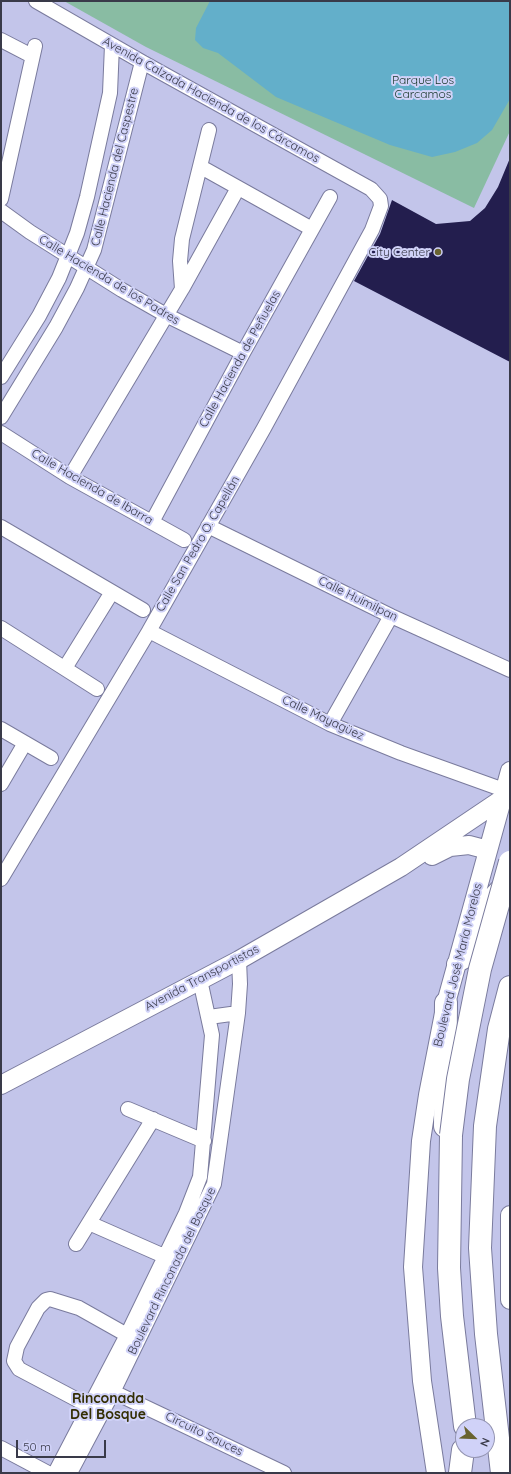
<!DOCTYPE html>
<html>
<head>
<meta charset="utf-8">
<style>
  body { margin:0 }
  #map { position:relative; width:511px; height:1474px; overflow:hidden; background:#c3c5ea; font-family:Quicksand,sans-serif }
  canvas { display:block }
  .frame { position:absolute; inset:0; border:2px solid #393a49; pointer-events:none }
  .north { position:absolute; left:455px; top:1418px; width:40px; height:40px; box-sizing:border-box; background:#d0d2f8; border:1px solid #9495b2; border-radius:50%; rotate:113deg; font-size:11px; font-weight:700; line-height:16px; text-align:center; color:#393a49 }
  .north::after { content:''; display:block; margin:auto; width:14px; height:18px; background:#696330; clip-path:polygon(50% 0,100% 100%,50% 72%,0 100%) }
  .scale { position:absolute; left:16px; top:1440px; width:90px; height:18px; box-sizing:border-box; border:2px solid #393a49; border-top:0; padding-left:5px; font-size:12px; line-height:14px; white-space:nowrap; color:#393a49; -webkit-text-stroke:3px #d0d2f8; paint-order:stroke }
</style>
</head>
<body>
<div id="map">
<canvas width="511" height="1474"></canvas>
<div class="frame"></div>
<div class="north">N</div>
<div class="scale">50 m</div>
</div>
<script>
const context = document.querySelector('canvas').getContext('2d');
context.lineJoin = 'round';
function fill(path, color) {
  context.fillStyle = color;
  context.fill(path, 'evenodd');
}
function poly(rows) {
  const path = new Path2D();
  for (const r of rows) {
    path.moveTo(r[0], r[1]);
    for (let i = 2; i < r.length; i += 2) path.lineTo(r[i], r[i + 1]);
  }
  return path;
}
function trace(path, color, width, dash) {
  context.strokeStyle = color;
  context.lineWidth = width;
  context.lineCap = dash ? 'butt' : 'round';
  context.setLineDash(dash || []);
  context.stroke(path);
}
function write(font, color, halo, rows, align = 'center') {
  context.font = font + ' Quicksand,sans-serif';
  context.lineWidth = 4;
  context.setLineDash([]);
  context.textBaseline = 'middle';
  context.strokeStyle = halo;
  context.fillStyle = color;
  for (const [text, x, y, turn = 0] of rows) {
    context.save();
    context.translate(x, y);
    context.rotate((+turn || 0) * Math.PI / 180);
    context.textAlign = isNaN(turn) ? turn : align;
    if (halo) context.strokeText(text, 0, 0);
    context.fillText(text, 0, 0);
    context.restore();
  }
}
const green = poly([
  [64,1,510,1,510,131,474,208,146,47]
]);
const water = poly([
  [210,1,510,1,510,99,492,130,477,143,455,152,432,157,390,145,276,97,218,53,203,48,195,40,196,28]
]);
const building = poly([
  [510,158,510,362,354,281,380,234,392,200,436,224,470,221,485,208,498,187]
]);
const minor = poly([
  [1,40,32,56],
  [201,167,312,229],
  [1,199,35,46],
  [1,211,30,232,122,290,166,315,243,353],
  [182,289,180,261,182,239,209,130],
  [1,377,39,316,59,278,77,233,87,197,110,93,112,45],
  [1,417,56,327,77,288,94,250,142,62],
  [1,433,70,477,184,540],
  [70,477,182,289,238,188],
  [152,522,243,353,330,197],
  [208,526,391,616,510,670],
  [1,527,143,610],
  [1,628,97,689],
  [149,631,330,724,401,753,504,790],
  [65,668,112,592],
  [330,724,391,616],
  [1,729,51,758],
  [1,784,25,743],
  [1,879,149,631,264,428,372,230,381,206,380,199,371,189,142,62,36,1],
  [209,1017,238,1013],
  [128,1109,204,1141],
  [89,1223,173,1260],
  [76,1244,153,1119],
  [105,1388,284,1473],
  [89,1406,19,1369,14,1361,17,1347,38,1308,46,1300,50,1299,79,1308,127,1335],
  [1,1448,48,1473],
  [55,1473,127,1335,186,1213,200,1177,212,1035,200,980],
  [70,1473,113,1392,214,1184,238,1013,240,984,239,960]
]);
const tertiary = poly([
  [432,856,450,847,469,845,488,850],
  [456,964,465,959,473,950,486,903,498,890,506,886],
  [1,1085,239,960,401,867,502,799],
  [510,1215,510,1300],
  [436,1473,422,1381,413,1267,421,1141,428,1095,446,1003,510,771]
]);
const primary = poly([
  [445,1126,446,1003],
  [451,1135,449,1268,452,1316,465,1426],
  [460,1473,463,1450],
  [502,1473,486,1334,480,1248,485,1126,499,1029,510,987]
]);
const primaryBridge = poly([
  [451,1135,458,1079,480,969,510,862]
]);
const markers = [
  [438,252,4,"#696330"]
];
const parkNames = [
  ["Parque Los",423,80],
  ["Carcamos",423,94]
];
const streetNames = [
  ["Avenida Calzada Hacienda de los Cárcamos",211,100,29],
  ["Calle Hacienda del Caspestre",115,167,-76],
  ["Calle Hacienda de los Padres",109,280,31],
  ["Calle Hacienda de Peñuelas",240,359,-61],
  ["Calle Hacienda de Ibarra",92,487,30],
  ["Calle San Pedro O. Capellán",198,544,-60],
  ["Calle Huimilpan",358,599,26],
  ["Calle Mayagüez",323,718,25],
  ["Boulevard José María Morelos",458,965,-76],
  ["Avenida Transportistas",202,978,-28],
  ["Boulevard Rinconada del Bosque",172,1271,-64],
  ["Circuito Sauces",204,1434,26]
];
const poiNames = [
  ["City Center",430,252]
];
const quarterNames = [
  ["Rinconada",108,1399],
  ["Del Bosque",108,1415]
];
fill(green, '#89bca3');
fill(water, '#63afca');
fill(building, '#231e4e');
trace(minor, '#7a7b9d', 16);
trace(tertiary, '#7a7b9d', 20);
trace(primary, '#7a7b9d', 24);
trace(minor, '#fff', 14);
trace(tertiary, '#fff', 18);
trace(primary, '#fff', 22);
trace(primaryBridge, '#7a7b9d', 24, []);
trace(primaryBridge, '#fff', 22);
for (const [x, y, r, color] of markers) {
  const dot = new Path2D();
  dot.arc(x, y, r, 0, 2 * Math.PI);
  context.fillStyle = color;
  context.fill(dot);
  trace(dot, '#d0d2f8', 1.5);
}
write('12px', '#153527', '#d0d2f8', parkNames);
write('12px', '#393a49', '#d0d2f8', streetNames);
write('12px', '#393a49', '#d0d2f8', poiNames, 'right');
write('bold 14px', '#332e03', '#d0d2f8', quarterNames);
</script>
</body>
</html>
